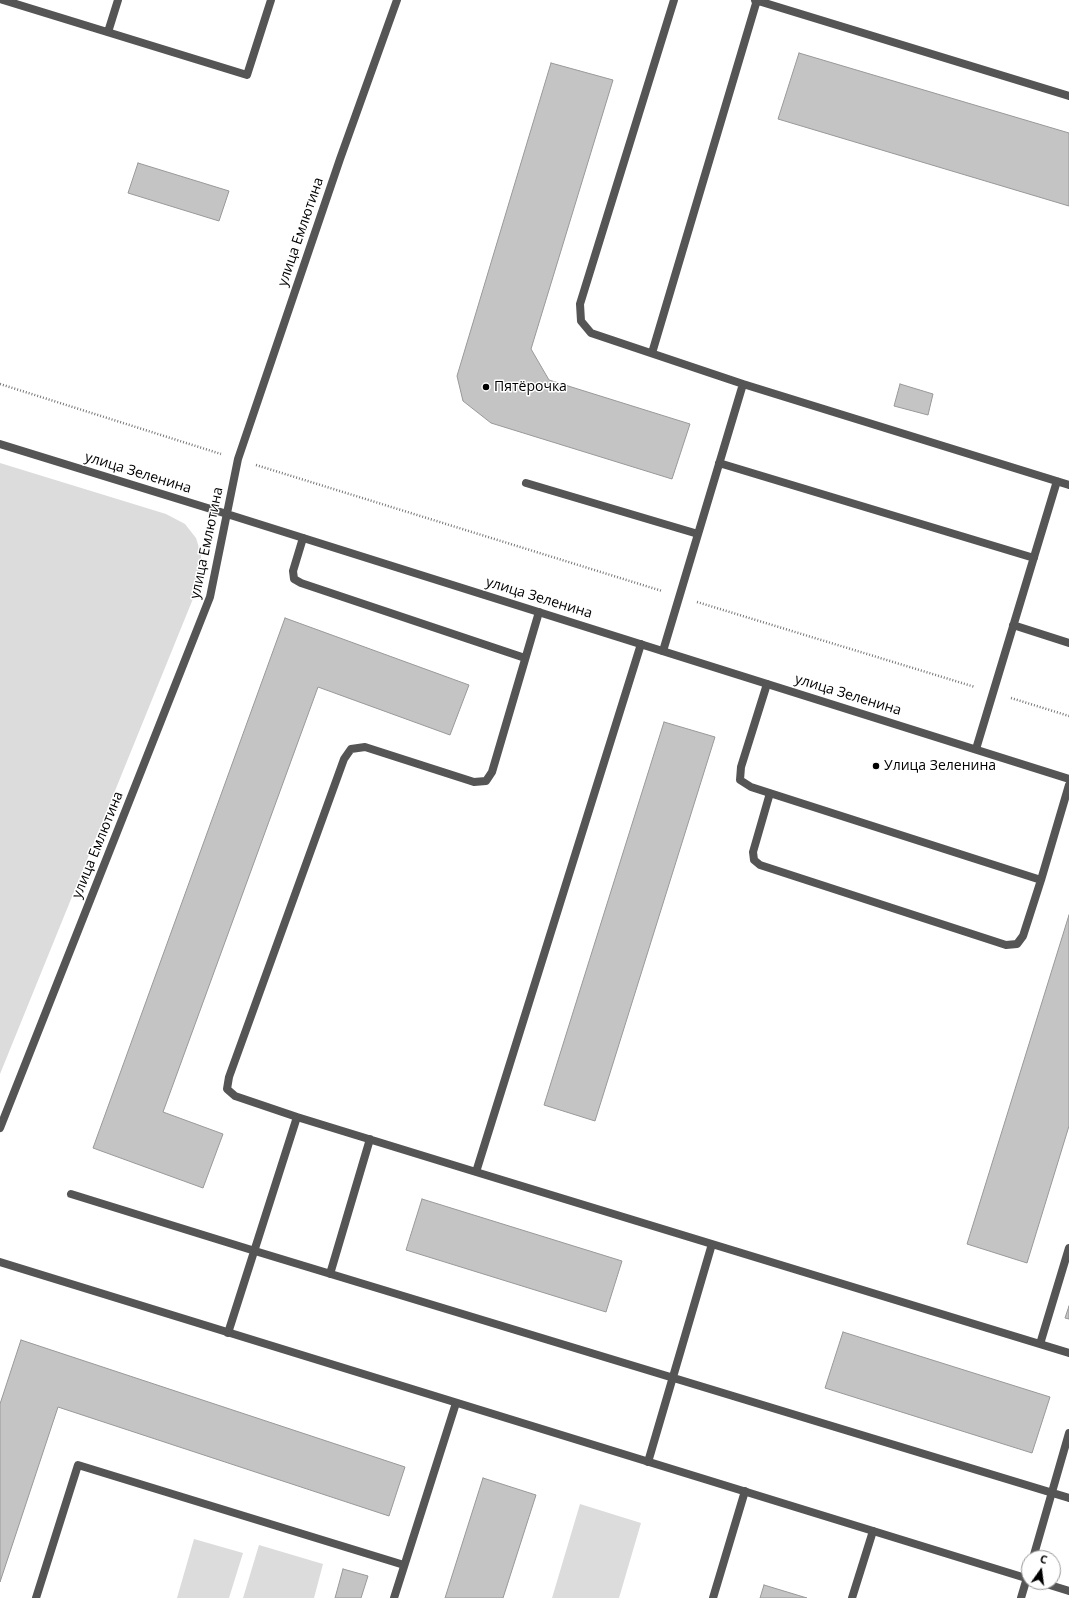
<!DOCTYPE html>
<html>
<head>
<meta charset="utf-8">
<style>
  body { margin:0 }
  #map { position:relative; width:1069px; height:1598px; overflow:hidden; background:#fff; font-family:"Open Sans",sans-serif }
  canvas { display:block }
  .north { position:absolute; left:1021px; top:1550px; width:40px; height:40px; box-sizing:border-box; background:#fff; border:1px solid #999; border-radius:50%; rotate:14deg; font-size:11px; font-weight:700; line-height:16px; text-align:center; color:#000 }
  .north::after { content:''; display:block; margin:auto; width:14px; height:18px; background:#000; clip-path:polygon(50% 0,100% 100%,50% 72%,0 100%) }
</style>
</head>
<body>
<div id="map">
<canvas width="1069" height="1598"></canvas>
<div class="north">С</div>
</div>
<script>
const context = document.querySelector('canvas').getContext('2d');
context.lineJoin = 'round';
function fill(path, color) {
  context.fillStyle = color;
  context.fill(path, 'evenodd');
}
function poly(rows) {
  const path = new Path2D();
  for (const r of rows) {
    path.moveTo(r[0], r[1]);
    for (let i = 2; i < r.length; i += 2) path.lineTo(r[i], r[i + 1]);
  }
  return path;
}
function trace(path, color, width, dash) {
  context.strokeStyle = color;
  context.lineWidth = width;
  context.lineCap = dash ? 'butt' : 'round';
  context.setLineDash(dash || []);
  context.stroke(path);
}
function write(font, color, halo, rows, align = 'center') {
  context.font = font + ' "Open Sans",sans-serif';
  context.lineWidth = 3;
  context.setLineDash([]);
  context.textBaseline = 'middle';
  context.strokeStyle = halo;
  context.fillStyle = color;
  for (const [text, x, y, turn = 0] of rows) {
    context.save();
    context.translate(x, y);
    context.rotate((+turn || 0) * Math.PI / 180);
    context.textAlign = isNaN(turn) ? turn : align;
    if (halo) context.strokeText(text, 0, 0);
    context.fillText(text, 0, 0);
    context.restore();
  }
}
const green = poly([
  [0,463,166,514,185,524,196,538,201,554,201,579,0,1074],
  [580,1504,641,1523,619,1598,552,1598],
  [194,1539,243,1553,229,1598,177,1598],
  [259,1545,323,1564,314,1598,243,1598]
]);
const building = poly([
  [799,53,1069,133,1069,206,778,119,799,53],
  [551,63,613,80,531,349,549,380,690,424,672,479,491,423,463,401,457,376,551,63],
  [138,163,229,191,219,221,128,193,138,163],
  [900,384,933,394,928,415,894,406,900,384],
  [285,618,469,685,450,735,318,687,163,1112,223,1134,203,1188,93,1148,285,618],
  [664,722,715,737,595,1121,544,1105,664,722],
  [1069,915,1069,1126,1027,1263,967,1244,1069,915],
  [422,1199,622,1261,606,1312,406,1250,422,1199],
  [1069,1306,1069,1319,1065,1318,1069,1306],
  [843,1332,1050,1397,1032,1453,825,1388,843,1332],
  [21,1340,405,1467,389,1516,58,1407,0,1582,0,1404,21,1340],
  [483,1478,536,1495,503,1598,445,1598,483,1478],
  [343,1569,368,1576,361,1598,335,1598,343,1569],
  [764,1585,807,1598,760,1598,764,1585]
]);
const path = poly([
  [0,384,221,454],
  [256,465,662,591],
  [697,602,975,687],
  [1011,698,1069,716]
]);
const lane = poly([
  [3,0,247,75,271,0],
  [755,0,1069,96],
  [108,32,118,0],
  [652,353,757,0],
  [743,384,1069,485],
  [719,463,1034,558],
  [526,483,698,534],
  [303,538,293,571,294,579,301,583,525,658],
  [1013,625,1069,643],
  [641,644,476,1172,1069,1353],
  [663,651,743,384,591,333,581,321,580,304,674,0],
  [767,684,741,767,740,780,751,787,1041,880,1069,785],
  [976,749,1057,481],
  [770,793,753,852,754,860,760,865,1006,945,1017,944,1023,936,1041,880],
  [297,1117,476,1172],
  [71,1194,255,1251,1069,1498],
  [330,1274,370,1139],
  [228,1333,297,1117,235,1096,227,1089,229,1077,344,759,351,749,365,747,474,782,486,781,492,772,539,612],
  [1040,1344,1069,1248],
  [648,1462,712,1244],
  [1033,1558,1069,1433],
  [36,1598,78,1465,404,1565],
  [394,1598,456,1403],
  [713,1598,745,1491],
  [852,1598,873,1531],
  [1021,1598,1029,1571]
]);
const street = poly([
  [0,444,227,514,1069,779],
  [0,1128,210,597,238,459,340,159,397,0],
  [0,1262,1029,1579],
  [1040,1582,1069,1591]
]);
const markers = [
  [486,387,4,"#000"],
  [876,766,4,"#000"]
];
const streetNames = [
  ["улица Емлютина",301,232,-71],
  ["улица Зеленина",138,473,17],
  ["улица Емлютина",207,543,-78],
  ["улица Зеленина",539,598,17],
  ["улица Зеленина",848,695,17],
  ["улица Емлютина",98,845,-68]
];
const poiNames = [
  ["Пятёрочка",494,387],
  ["Улица Зеленина",884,766]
];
fill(green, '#dcdcdc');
fill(building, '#c4c4c4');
trace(building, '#999', 1);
trace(path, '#777', 2.5, [1, 2]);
trace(lane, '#555', 8);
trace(street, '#555', 8);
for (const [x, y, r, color] of markers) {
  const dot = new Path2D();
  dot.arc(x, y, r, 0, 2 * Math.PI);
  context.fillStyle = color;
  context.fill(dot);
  trace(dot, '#fff', 1.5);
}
write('14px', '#000', '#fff', streetNames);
write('14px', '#000', '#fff', poiNames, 'left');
</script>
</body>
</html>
